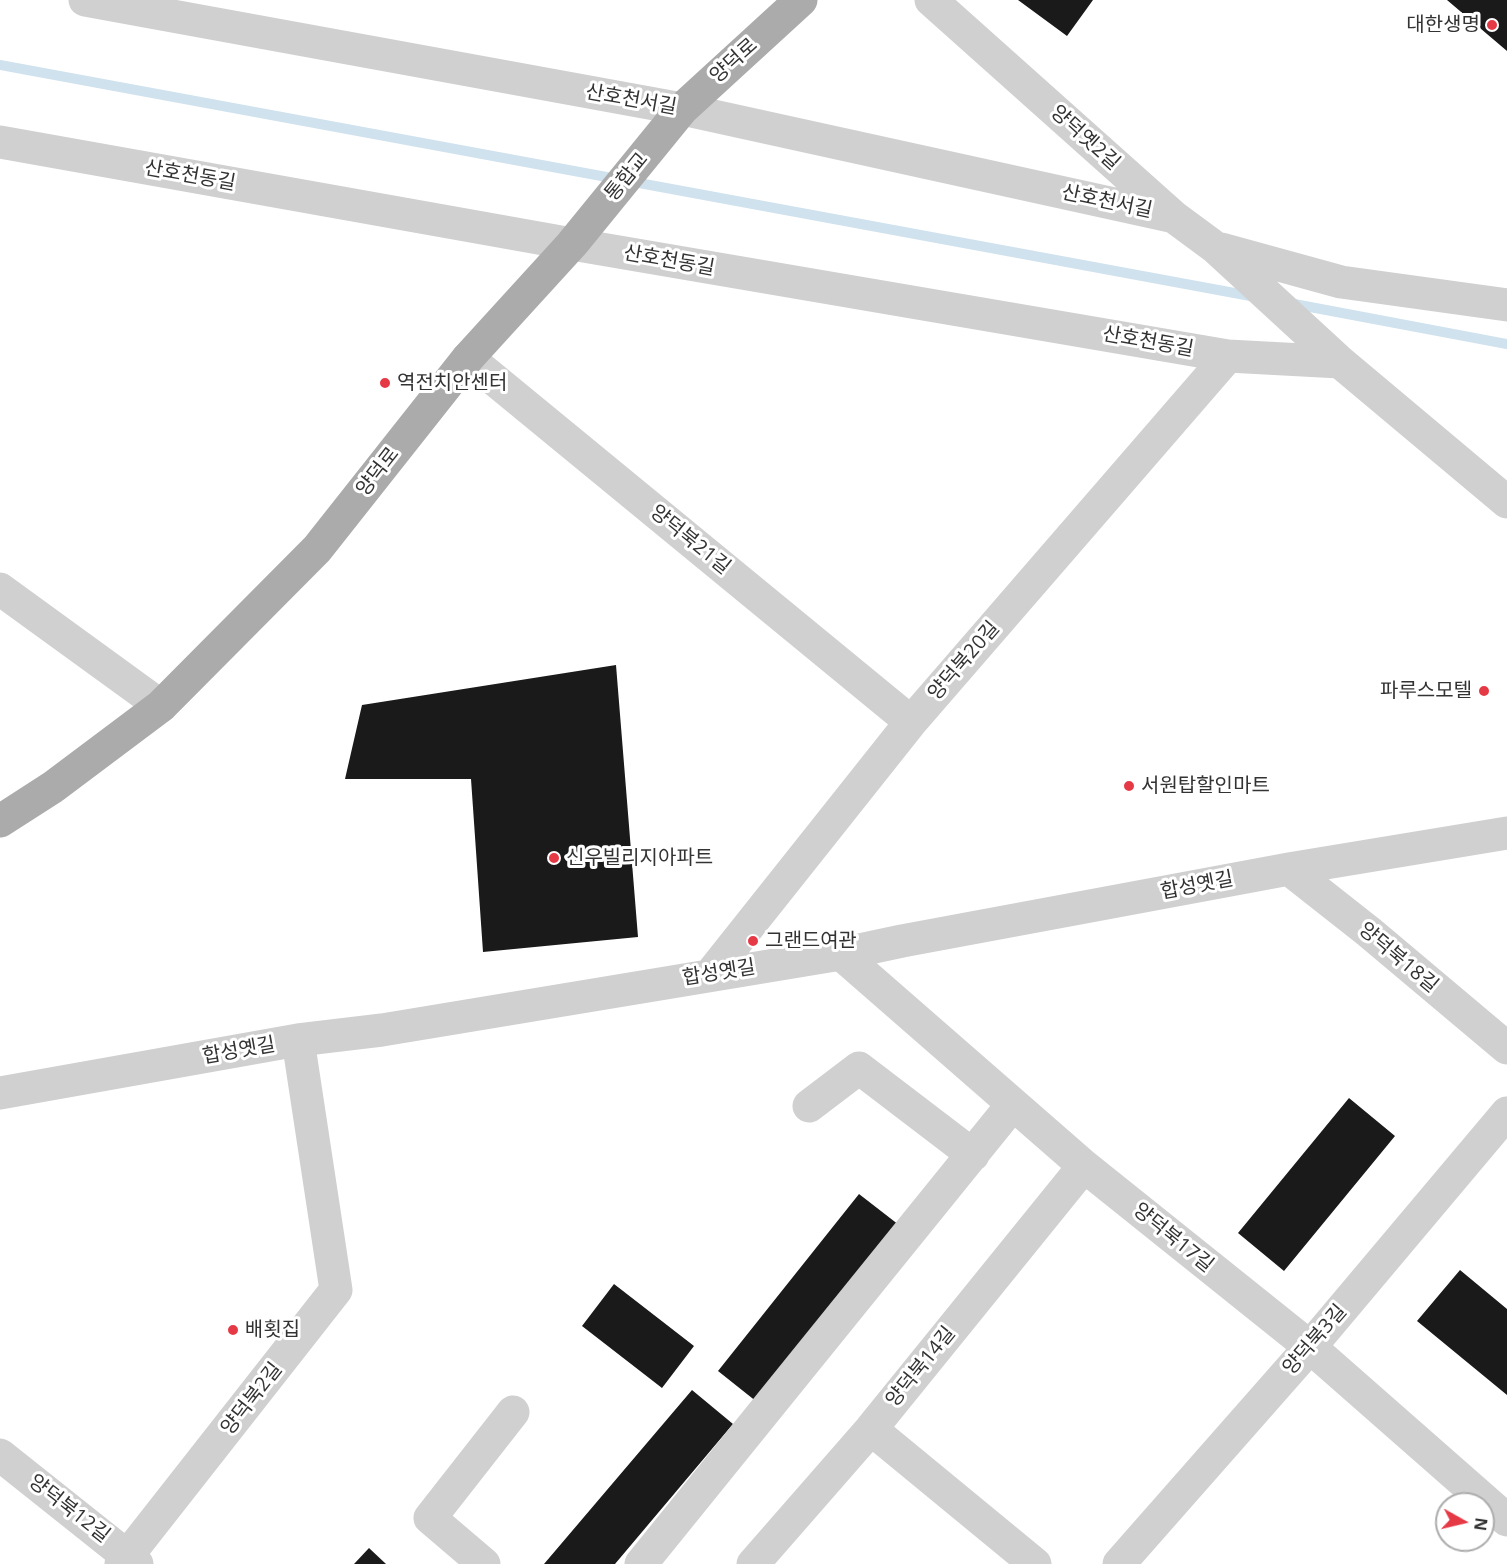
<!DOCTYPE html>
<html>
<head>
<meta charset="utf-8">
<style>
  body { margin:0 }
  #map { position:relative; width:1507px; height:1564px; overflow:hidden; background:#fff; font-family:"Open Sans",sans-serif }
  canvas { display:block }
  .north { position:absolute; left:1435px; top:1492px; width:60px; height:60px; box-sizing:border-box; background:#fff; border:2px solid #adadad; border-radius:50%; rotate:98deg; font-size:16px; font-weight:700; line-height:24px; text-align:center; color:#333 }
  .north::after { content:''; display:block; margin:auto; width:21px; height:27px; background:#e63946; clip-path:polygon(50% 0,100% 100%,50% 72%,0 100%) }
</style>
</head>
<body>
<div id="map">
<canvas width="1507" height="1564"></canvas>
<div class="north">N</div>
</div>
<script>
const context = document.querySelector('canvas').getContext('2d');
context.lineJoin = 'round';
function poly(rows) {
  const path = new Path2D();
  for (const r of rows) {
    path.moveTo(r[0], r[1]);
    for (let i = 2; i < r.length; i += 2) path.lineTo(r[i], r[i + 1]);
  }
  return path;
}
function trace(path, color, width, dash) {
  context.strokeStyle = color;
  context.lineWidth = width;
  context.lineCap = dash ? 'butt' : 'round';
  context.setLineDash(dash || []);
  context.stroke(path);
}
function fill(path, color) {
  context.fillStyle = color;
  context.fill(path, 'evenodd');
}
function write(font, color, halo, rows, align = 'center') {
  context.font = font + ' "Open Sans","Noto Sans KR",sans-serif';
  context.lineWidth = 6;
  context.setLineDash([]);
  context.textBaseline = 'middle';
  context.strokeStyle = halo;
  context.fillStyle = color;
  for (const [text, x, y, turn = 0] of rows) {
    context.save();
    context.translate(x, y);
    context.rotate((+turn || 0) * Math.PI / 180);
    context.textAlign = isNaN(turn) ? turn : align;
    if (halo) context.strokeText(text, 0, 0);
    context.fillText(text, 0, 0);
    context.restore();
  }
}
const stream = poly([
  [0,65,1256,297],
  [1289,303,1507,344]
]);
const building = poly([
  [1018,0,1093,0,1067,36],
  [1447,0,1507,0,1507,51],
  [616,665,638,937,483,952,471,779,345,779,362,705],
  [1349,1098,1395,1136,1284,1271,1238,1233],
  [859,1194,899,1225,757,1402,718,1371],
  [1460,1270,1507,1309,1507,1395,1417,1321],
  [614,1284,694,1346,662,1388,582,1326],
  [692,1390,733,1424,615,1564,544,1564],
  [369,1548,386,1564,354,1564]
]);
const minor = poly([
  [85,0,682,109,1174,217],
  [931,0,1174,217,1216,248,1340,362,1507,502],
  [0,142,572,244,1228,356,1340,362],
  [1221,249,1341,282,1507,305],
  [468,358,911,722],
  [0,589,161,706],
  [1289,869,1369,932,1507,1048],
  [841,954,1084,1166,1310,1347,1507,1520],
  [710,975,911,722,1228,356],
  [0,1093,298,1040,382,1030,841,954,902,941,1289,869,1507,833],
  [809,1106,859,1068,973,1155],
  [871,1429,1035,1564],
  [0,1455,137,1564],
  [121,1564,336,1290,298,1040],
  [484,1564,430,1518,513,1412],
  [641,1564,1013,1104],
  [753,1564,871,1429,1084,1166],
  [1119,1564,1310,1347,1507,1113]
]);
const major = poly([
  [0,821,53,787,161,706,317,549,468,358,572,244,682,109,801,0]
]);
const markers = [
  [1492,25,6,"#e63946"],
  [385,383,6,"#e63946"],
  [1484,691,6,"#e63946"],
  [1129,786,6,"#e63946"],
  [554,858,6,"#e63946"],
  [753,941,6,"#e63946"],
  [233,1330,6,"#e63946"]
];
const poiNames = [
  ["대한생명",1480,25,"right"],
  ["역전치안센터",397,383],
  ["파루스모텔",1472,691,"right"],
  ["서원탑할인마트",1141,786],
  ["신우빌리지아파트",566,858],
  ["그랜드여관",765,941],
  ["배횟집",245,1330]
];
const streetNames = [
  ["양덕로",734,61,-42],
  ["산호천서길",631,100,10],
  ["양덕옛2길",1085,138,42],
  ["산호천동길",190,176,10],
  ["통합교",627,177,-51],
  ["산호천서길",1107,202,12],
  ["산호천동길",669,261,10],
  ["산호천동길",1148,342,10],
  ["양덕로",378,472,-52],
  ["양덕북21길",690,540,39],
  ["양덕북20길",964,661,-49],
  ["합성옛길",1197,886,-11],
  ["양덕북18길",1398,958,40],
  ["합성옛길",719,973,-9],
  ["합성옛길",239,1051,-10],
  ["양덕북17길",1173,1238,39],
  ["양덕북3길",1315,1340,-49],
  ["양덕북14길",921,1367,-51],
  ["양덕북2길",252,1399,-52],
  ["양덕북12길",69,1509,38]
];
trace(stream, '#cfe2ee', 10);
fill(building, '#1a1a1a');
trace(minor, '#d0d0d0', 33);
trace(major, '#ababab', 33);
for (const [x, y, r, color] of markers) {
  const dot = new Path2D();
  dot.arc(x, y, r, 0, 2 * Math.PI);
  context.fillStyle = color;
  context.fill(dot);
  trace(dot, '#fff', 2);
}
write('20px', '#333', '#fff', poiNames, 'left');
write('20px', '#333', '#fff', streetNames);
</script>
</body>
</html>
